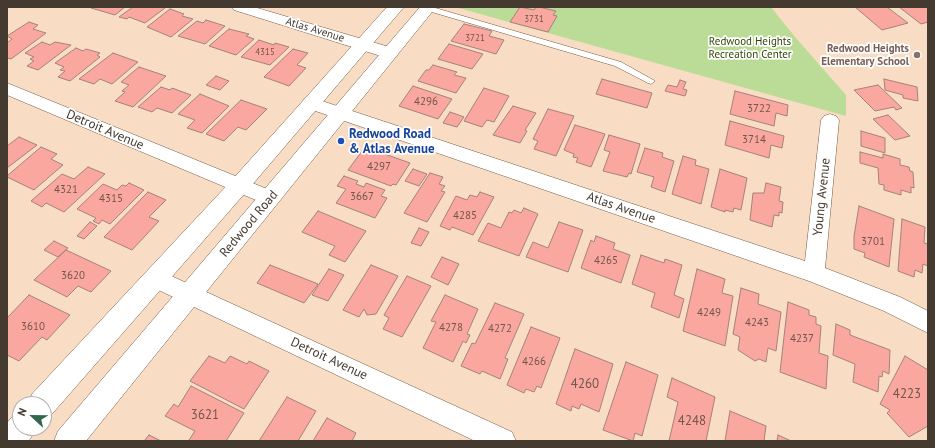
<!DOCTYPE html>
<html>
<head>
<meta charset="utf-8">
<style>
  body { margin:0 }
  #map { position:relative; width:935px; height:448px; overflow:hidden; background:#f8dcc4; font-family:"PT Sans",sans-serif }
  canvas { display:block }
  .frame { position:absolute; inset:0; border:8px solid #453a30; pointer-events:none }
  .north { position:absolute; left:12px; top:396px; width:40px; height:40px; box-sizing:border-box; background:#fff; border:1px solid #b5b0ac; border-radius:50%; rotate:292deg; font-size:11px; font-weight:700; line-height:16px; text-align:center; color:#453a30 }
  .north::after { content:''; display:block; margin:auto; width:14px; height:18px; background:#31674e; clip-path:polygon(50% 0,100% 100%,50% 72%,0 100%) }
</style>
</head>
<body>
<div id="map">
<canvas width="935" height="448"></canvas>
<div class="frame"></div>
<div class="north">N</div>
</div>
<script>
const context = document.querySelector('canvas').getContext('2d');
context.lineJoin = 'round';
function fill(path, color) {
  context.fillStyle = color;
  context.fill(path, 'evenodd');
}
function poly(rows) {
  const path = new Path2D();
  for (const r of rows) {
    path.moveTo(r[0], r[1]);
    for (let i = 2; i < r.length; i += 2) path.lineTo(r[i], r[i + 1]);
  }
  return path;
}
function trace(path, color, width, dash) {
  context.strokeStyle = color;
  context.lineWidth = width;
  context.lineCap = dash ? 'butt' : 'round';
  context.setLineDash(dash || []);
  context.stroke(path);
}
function write(font, color, halo, rows, align = 'center') {
  context.font = font + ' "PT Sans",sans-serif';
  context.lineWidth = 3.5;
  context.setLineDash([]);
  context.textBaseline = 'middle';
  context.strokeStyle = halo;
  context.fillStyle = color;
  for (const [text, x, y, turn = 0] of rows) {
    context.save();
    context.translate(x, y);
    context.rotate((+turn || 0) * Math.PI / 180);
    context.textAlign = isNaN(turn) ? turn : align;
    if (halo) context.strokeText(text, 0, 0);
    context.fillText(text, 0, 0);
    context.restore();
  }
}
const green = poly([
  [455,7,771,7,795,37,846,95,846,116]
]);
const building = poly([
  [92,7,125,7,115,15,91,8,92,7],
  [133,7,164,7,165,8,145,23,129,17,127,19,119,17,133,7],
  [520,7,534,10,536,7,539,7,556,11,553,15,557,16,548,32,510,22,520,7],
  [855,7,887,7,908,23,882,30,855,7],
  [899,7,928,7,928,22,921,24,899,7],
  [170,9,184,14,182,16,193,19,171,37,147,27,170,9],
  [206,20,225,26,205,44,178,36,197,21,203,23,206,20],
  [29,22,38,25,33,29,46,33,11,59,7,58,7,43,12,39,7,36,29,22],
  [464,24,492,31,489,36,504,40,496,54,451,41,464,24],
  [229,29,249,34,246,36,254,39,236,55,209,46,229,29],
  [259,40,274,45,275,43,289,47,270,65,241,57,259,40],
  [42,42,50,45,55,42,71,45,38,70,27,66,34,61,30,59,34,57,25,53,42,42],
  [449,44,483,54,472,69,438,59,449,44],
  [76,48,83,51,86,49,100,53,97,55,100,57,70,81,58,77,65,71,60,70,64,67,55,63,76,48],
  [293,49,308,53,297,65,306,68,289,86,264,77,293,49],
  [113,53,138,62,112,84,100,79,94,84,79,79,113,53],
  [433,65,457,72,454,75,466,78,456,93,418,81,426,70,429,70,433,65],
  [139,67,166,76,133,107,115,101,125,92,122,91,129,85,121,82,139,67],
  [216,76,229,81,220,90,206,85,216,76],
  [602,79,652,93,647,108,596,94,602,79],
  [884,79,917,87,918,101,903,98,903,95,885,90,884,79],
  [680,80,686,82,683,89,687,90,685,96,665,91,668,85,677,87,680,80],
  [878,85,902,108,896,110,894,107,875,111,854,90,878,85],
  [413,86,452,99,438,119,399,106,413,86],
  [161,87,170,90,172,88,191,95,172,113,157,108,152,112,138,107,161,87],
  [484,88,509,96,494,122,487,120,482,127,464,121,484,88],
  [735,91,788,105,787,116,776,113,774,126,730,114,735,91],
  [200,94,229,106,202,133,187,128,195,120,178,114,200,94],
  [241,100,267,109,246,130,238,127,224,141,206,134,241,100],
  [513,106,536,113,525,130,527,131,520,143,493,135,513,106],
  [548,109,574,116,556,156,534,149,538,141,533,139,548,109],
  [450,112,464,117,457,127,443,123,450,112],
  [888,115,910,136,895,140,873,119,888,115],
  [730,121,784,136,782,148,771,145,769,158,725,145,730,121],
  [575,125,605,134,591,167,576,162,578,158,573,157,574,154,564,150,575,125],
  [861,131,885,138,885,153,861,146,861,131],
  [609,135,640,144,631,174,629,173,627,177,603,171,610,152,604,150,609,135],
  [19,137,37,145,7,168,7,146,19,137],
  [41,147,57,154,51,159,63,165,34,190,7,177,7,176,41,147],
  [365,147,410,163,396,185,393,184,391,186,348,170,365,147],
  [645,148,663,153,662,157,674,161,665,192,651,187,654,177,637,172,645,148],
  [860,152,883,158,883,154,900,159,900,165,909,167,910,171,913,172,914,188,911,187,911,193,901,190,901,195,884,190,884,185,879,184,878,168,860,163,860,152],
  [683,156,696,160,695,165,709,169,701,204,672,194,683,156],
  [88,167,105,174,64,212,46,203,42,207,31,201,62,174,74,179,88,167],
  [413,169,427,174,419,186,405,181,413,169],
  [720,169,747,178,741,210,734,208,733,212,725,210,725,212,711,207,720,169],
  [430,173,443,177,439,184,445,186,441,191,445,192,427,222,404,213,430,173],
  [344,176,358,181,356,184,364,187,366,183,385,190,381,196,387,198,375,218,336,203,346,189,337,186,344,176],
  [129,183,144,190,110,224,102,220,99,224,93,221,96,218,77,209,103,184,117,190,122,185,126,186,129,183],
  [766,183,781,187,779,201,783,202,782,213,779,212,779,216,774,215,772,227,750,220,753,193,764,193,766,183],
  [148,192,166,200,149,217,159,221,132,250,104,237,148,192],
  [480,192,494,197,473,235,452,227,450,230,440,226,456,196,467,200,470,195,477,197,480,192],
  [859,206,894,219,889,267,864,257,865,253,854,249,854,236,859,206],
  [524,208,538,214,519,256,478,241,488,223,501,228,509,212,512,213,514,210,521,213,524,208],
  [318,211,366,231,345,262,329,255,335,246,302,232,318,211],
  [902,219,925,227,924,243,928,244,928,266,923,264,922,273,915,270,914,277,898,271,902,219],
  [90,222,97,226,84,239,77,236,90,222],
  [559,222,583,230,568,272,526,257,533,242,548,248,559,222],
  [419,228,429,232,421,246,411,243,419,228],
  [596,236,615,243,613,249,630,255,621,283,581,268,591,240,594,242,596,236],
  [54,241,68,248,58,257,44,250,54,241],
  [66,250,111,271,91,292,78,286,67,297,34,280,66,250],
  [641,255,664,263,665,259,682,265,674,295,684,299,679,318,651,307,655,293,632,284,641,255],
  [442,257,459,264,448,285,431,277,442,257],
  [270,265,318,284,304,303,257,283,270,265],
  [371,265,398,276,376,314,367,315,364,309,359,317,343,310,371,265],
  [329,269,344,275,328,301,312,295,329,269],
  [697,269,725,279,722,293,733,296,725,346,683,331,697,269],
  [407,276,431,286,402,337,383,329,389,318,384,315,407,276],
  [741,288,759,294,758,304,781,312,776,351,768,348,766,362,759,359,755,361,738,350,740,337,733,334,741,288],
  [29,295,70,315,47,340,42,337,19,361,7,355,7,318,29,295],
  [445,295,478,309,467,334,470,335,466,343,463,341,453,362,423,348,436,322,431,321,445,295],
  [788,302,809,310,809,315,816,317,816,324,821,326,819,353,828,356,826,389,780,372,788,302],
  [495,303,524,314,505,358,508,359,500,379,482,371,480,374,461,366,472,343,475,344,495,303],
  [836,324,850,330,850,335,890,350,889,374,883,371,882,377,879,376,878,392,853,382,855,364,833,355,836,324],
  [531,327,560,338,541,388,537,386,534,392,526,389,524,393,507,385,531,327],
  [575,349,613,364,599,412,581,404,579,409,572,406,571,411,556,404,575,349],
  [209,356,225,363,230,356,247,364,249,361,269,371,244,409,190,381,209,356],
  [905,356,928,370,928,426,909,437,887,413,890,410,880,404,905,356],
  [626,362,658,375,642,436,635,433,633,441,603,430,626,362],
  [672,378,715,397,706,441,669,441,678,402,667,397,672,378],
  [191,386,244,413,226,441,191,441,189,440,195,431,165,416,174,404,178,407,191,386],
  [287,397,316,411,298,441,259,441,287,397],
  [730,411,766,426,764,441,725,441,730,411],
  [327,418,356,433,352,441,313,441,327,418],
  [149,435,161,441,144,441,149,435],
  [778,435,791,441,777,441,778,435]
]);
const service = poly([
  [425,7,432,7,621,62,655,81,651,84,648,83,615,66,425,10,425,7]
]);
const minor = poly([
  [232,7,254,7,396,49,398,53,396,57,390,58,384,57,234,10,232,7],
  [7,83,277,193,280,198,277,203,270,206,263,203,7,95,7,83],
  [310,97,805,261,821,120,824,116,830,114,836,116,839,120,825,268,900,297,928,311,928,333,884,311,809,281,304,107,302,103,304,99,310,97],
  [156,269,512,432,516,441,475,441,148,285,145,278,148,271,156,269]
]);
const secondary = poly([
  [387,7,404,7,246,192,52,414,44,417,44,404,28,404,32,394,232,180,387,7],
  [420,7,436,7,86,441,54,441,58,431,420,7],
  [20,415,20,428,35,428,31,438,28,441,7,441,7,423,11,418,20,415]
]);
const markers = [
  [917,55,4,"#8d6e63"],
  [341,141,4,"#1a4fb4"]
];
const farNumbernames = [
  ["3731",534,19],
  ["3721",475,38],
  ["4315",265,52]
];
const farStreetnames = [
  ["Atlas Avenue",315,30,17]
];
const farParknames = [
  ["Redwood Heights",750,42],
  ["Recreation Center",750,55]
];
const farEducationnames = [
  ["Redwood Heights",909,49],
  ["Elementary School",909,62]
];
const numberNames = [
  ["4296",426,102],
  ["3722",759,109],
  ["3714",754,140],
  ["4297",379,167],
  ["4321",66,190],
  ["3667",362,197],
  ["4315",111,199],
  ["4285",465,216],
  ["3701",873,242],
  ["4265",606,261],
  ["3620",73,276],
  ["4249",709,313],
  ["4243",757,323],
  ["3610",33,327],
  ["4278",451,328],
  ["4272",500,329],
  ["4237",802,339],
  ["4266",534,362]
];
const streetNames = [
  ["Detroit Avenue",105,130,23],
  ["Young Avenue",822,197,-84],
  ["Atlas Avenue",621,208,19],
  ["Redwood Road",249,224,-50],
  ["Detroit Avenue",329,359,25]
];
const transitNames = [
  ["Redwood Road",349,134],
  ["& Atlas Avenue",349,149]
];
const nearNumbernames = [
  ["4260",585,384],
  ["4223",907,394],
  ["3621",205,415],
  ["4248",692,421]
];
fill(green, '#bbdc96');
fill(building, '#faa89f');
trace(building, '#a4817d', 1);
trace(service, '#725a45', 1);
trace(minor, '#725a45', 1);
trace(secondary, '#725a45', 1);
fill(service, '#fff');
fill(minor, '#fff');
fill(secondary, '#fff');
for (const [x, y, r, color] of markers) {
  const dot = new Path2D();
  dot.arc(x, y, r, 0, 2 * Math.PI);
  context.fillStyle = color;
  context.fill(dot);
  trace(dot, '#fff', 1.5);
}
write('9px', '#72564c', null, farNumbernames);
write('11px', '#453a30', '#fff', farStreetnames);
write('11px', '#2f4706', '#fff', farParknames);
write('bold 11px', '#785e54', '#fff', farEducationnames, 'right');
write('11px', '#72564c', null, numberNames);
write('13px', '#453a30', '#fff', streetNames);
write('bold 13px', '#164399', '#fff', transitNames, 'left');
write('13px', '#72564c', null, nearNumbernames);
</script>
</body>
</html>
